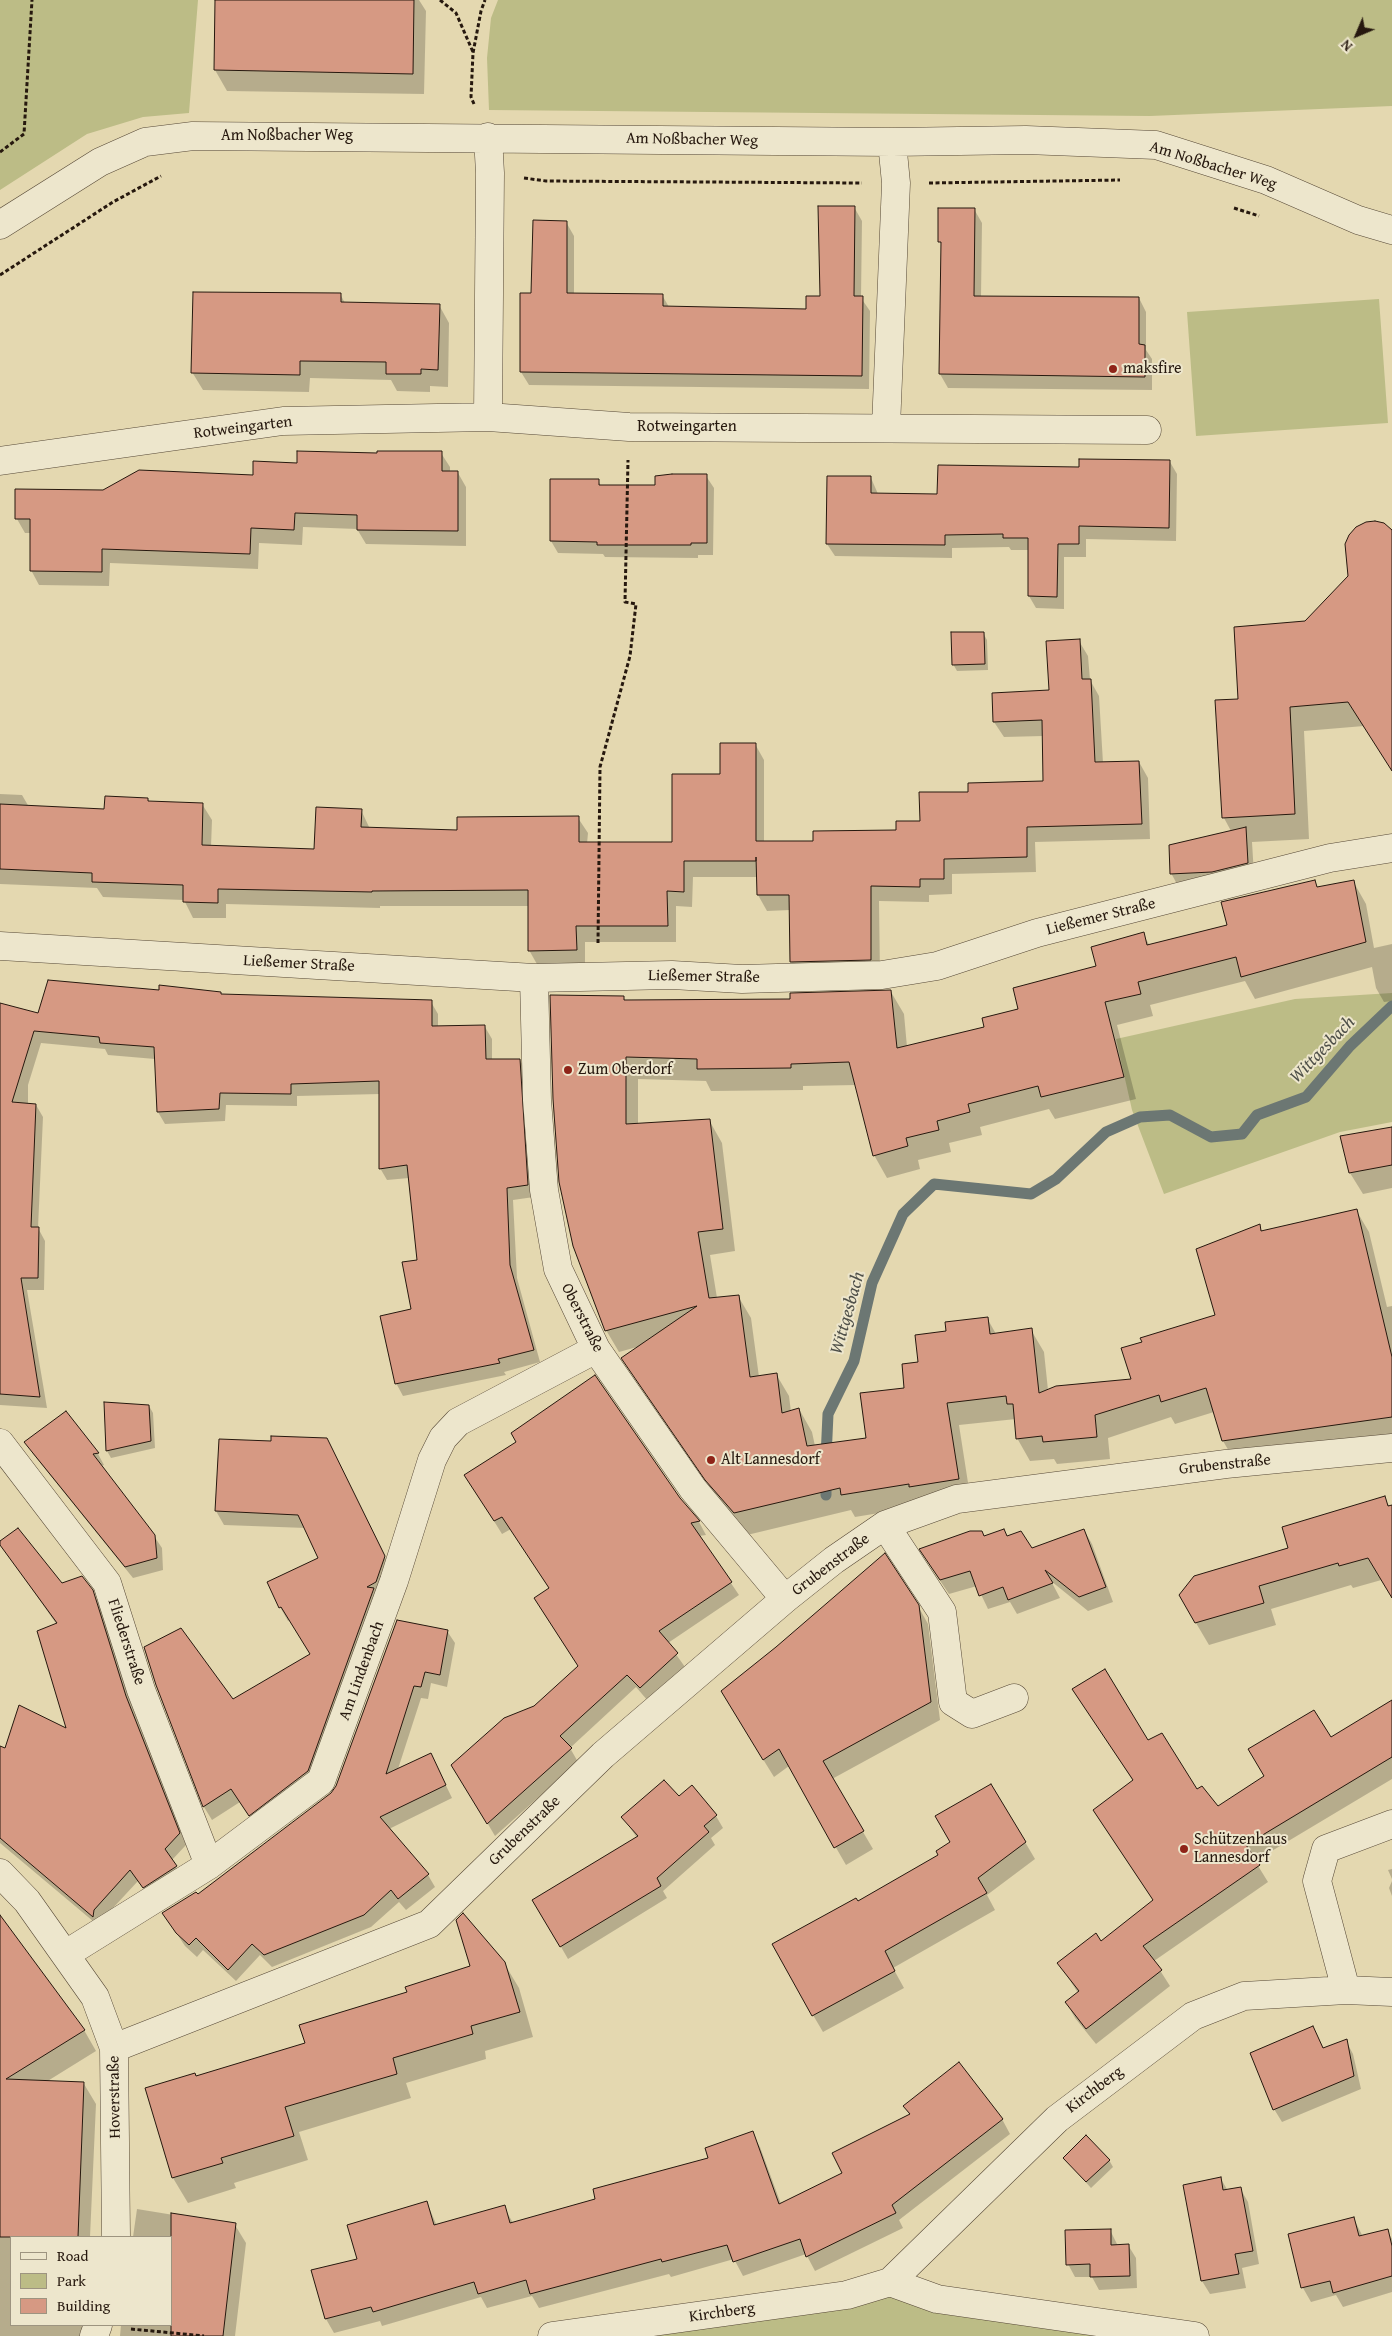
<!DOCTYPE html>
<html>
<head>
<meta charset="utf-8">
<style>
  body { margin:0 }
  #map { position:relative; width:1392px; height:2336px; overflow:hidden; background:#e4d8b0; font-family:"Gentium Book Plus",serif }
  canvas { display:block }
  .legend { position:absolute; left:10px; top:2236px; width:162px; height:90px; box-sizing:border-box; background:#ede6cc; border:1px solid #9d9480; margin:0; padding:6px 9px; list-style:none; font-size:15px; color:#26180e }
  .legend li { display:flex; align-items:center; gap:10px; height:25px }
  .legend b { width:25px; border:1px solid #9d9480 }
  .north { position:absolute; left:1332px; top:10px; width:50px; height:50px; -webkit-text-stroke:4px #ede6cc; paint-order:stroke; rotate:225deg; font-size:14px; font-weight:700; line-height:20px; text-align:center; color:#26180e }
  .north::after { content:''; display:block; margin:auto; width:18px; height:22px; background:#26180e; clip-path:polygon(50% 0,100% 100%,50% 72%,0 100%) }
</style>
</head>
<body>
<div id="map">
<canvas width="1392" height="2336"></canvas>
<ul class="legend">
<li><b style="height:6px;background:#ede6cc"></b>Road</li>
<li><b style="height:14px;background:#bcbc86"></b>Park</li>
<li><b style="height:14px;background:#d69983"></b>Building</li>
</ul>
<div class="north">N</div>
</div>
<script>
const context = document.querySelector('canvas').getContext('2d');
context.lineJoin = 'round';
function fill(path, color) {
  context.fillStyle = color;
  context.fill(path, 'evenodd');
}
function poly(rows) {
  const path = new Path2D();
  for (const r of rows) {
    path.moveTo(r[0], r[1]);
    for (let i = 2; i < r.length; i += 2) path.lineTo(r[i], r[i + 1]);
  }
  return path;
}
function trace(path, color, width, dash) {
  context.strokeStyle = color;
  context.lineWidth = width;
  context.lineCap = dash ? 'butt' : 'round';
  context.setLineDash(dash || []);
  context.stroke(path);
}
function write(font, color, halo, rows, align = 'center') {
  context.font = font + ' "Gentium Book Plus",serif';
  context.lineWidth = 4;
  context.setLineDash([]);
  context.textBaseline = 'middle';
  context.strokeStyle = halo;
  context.fillStyle = color;
  for (const [text, x, y, turn = 0] of rows) {
    context.save();
    context.translate(x, y);
    context.rotate((+turn || 0) * Math.PI / 180);
    context.textAlign = isNaN(turn) ? turn : align;
    if (halo) context.strokeText(text, 0, 0);
    context.fillText(text, 0, 0);
    context.restore();
  }
}
const green = poly([
  [0,0,198,0,189,113,143,117,87,134,0,190],
  [498,0,1392,0,1392,106,1150,116,489,110,487,58,491,18],
  [1379,299,1388,423,1196,436,1187,312],
  [1392,993,1392,1122,1340,1132,1164,1194,1132,1110,1116,1039,1295,999],
  [889,2292,1106,2336,632,2336]
]);
const shadow = poly([
  [216,0,419,0,426,11,424,94,227,91,215,70],
  [854,207,862,221,861,298,870,311,869,389,529,385,521,372,532,294,566,222,574,236,574,294,662,295,669,307,807,310,822,297],
  [974,209,982,223,981,297,1139,298,1146,312,1146,350,1152,359,1152,390,948,388,940,374,942,246,940,242],
  [340,294,345,303,439,305,449,323,448,387,430,386,430,392,397,391,391,380,310,378,309,392,203,390,192,372],
  [441,453,450,467,450,473,458,473,466,487,466,546,366,544,357,529,303,527,302,545,259,543,258,569,110,563,109,586,39,585,31,570,31,533,25,533,17,519,103,491,254,477,298,464,378,455],
  [1170,462,1177,474,1176,541,1086,539,1086,557,1064,557,1064,609,1036,608,1029,596,1029,550,1011,550,1009,547,952,548,952,558,835,556,827,544,871,478,878,494,939,495,1080,468],
  [706,476,714,488,713,555,698,555,698,558,605,557,603,554,558,553,551,541,598,480,601,486,656,486],
  [1392,532,1392,763,1364,726,1304,731,1309,839,1252,842,1254,875,1178,886,1171,873,1231,831,1224,818,1240,700,1306,622],
  [983,633,987,640,988,670,957,671,953,664],
  [1079,641,1088,656,1090,680,1099,696,1103,763,1139,762,1148,778,1150,839,1035,842,1036,872,952,874,952,894,929,895,929,902,879,901,880,975,800,977,791,962,790,910,767,911,758,895,758,877,693,877,692,907,676,906,676,942,585,942,585,965,538,966,529,950,529,906,380,906,380,908,226,904,226,918,193,918,184,900,103,897,97,888,0,884,0,794,22,795,29,807,105,810,148,799,149,802,202,804,212,820,211,847,315,851,361,810,370,829,459,831,578,818,588,833,587,844,674,844,721,775,755,744,764,760,764,843,814,842,897,831,921,822,969,793,1045,783,1043,736,1004,737,994,722,1050,691],
  [1314,881,1318,888,1353,881,1366,904,1374,948,1392,944,1392,1001,1384,1002,1376,988,1372,967,1255,999,1245,981,1150,1005,1153,1016,1117,1025,1136,1099,1055,1119,1049,1109,980,1127,982,1135,949,1143,951,1152,918,1160,920,1169,887,1178,874,1155,856,1085,803,1086,803,1090,711,1091,706,1081,638,1079,638,1124,709,1120,722,1143,735,1251,710,1255,717,1298,738,1296,751,1318,759,1377,776,1374,789,1396,791,1412,799,1409,812,1432,815,1446,867,1440,906,1389,919,1363,948,1332,987,1318,996,1334,1031,1330,1044,1352,1048,1390,1132,1380,1143,1343,1216,1316,1259,1226,1263,1232,1356,1210,1369,1232,1387,1307,1392,1306,1392,1441,1236,1463,1223,1441,1214,1412,1175,1424,1171,1417,1108,1438,1110,1459,1057,1464,1054,1459,1030,1461,1017,1438,1016,1419,959,1425,971,1502,922,1506,855,1517,851,1510,747,1535,720,1502,636,1380,623,1358,637,1347,619,1352,606,1330,623,997,626,1001,791,1000,891,992,904,1014,907,1047,985,1028,1097,967,1143,934,1150,946,1228,926],
  [221,995,431,1002,438,1014,438,1027,485,1027,492,1039,492,1061,520,1060,527,1073,534,1197,513,1200,517,1278,540,1362,504,1372,506,1375,403,1396,396,1383,413,1310,418,1261,409,1178,387,1180,380,1168,380,1094,297,1096,297,1106,226,1105,225,1121,165,1124,158,1112,155,1059,108,1055,105,1049,41,1043,28,1085,28,1105,36,1105,43,1117,38,1228,45,1241,44,1290,27,1290,47,1408,0,1405,0,1004,39,1015],
  [1392,1128,1392,1188,1363,1194,1350,1173],
  [105,1403,149,1406,153,1413,155,1448,111,1458,107,1451],
  [66,1413,98,1454,104,1465,100,1466,154,1536,162,1548,163,1570,133,1578,33,1454,26,1442],
  [327,1439,392,1571,315,1785,257,1829,240,1802,212,1820,204,1807,157,1684,232,1701,311,1655,290,1620,288,1621,280,1607,320,1559,306,1528,224,1525,216,1511,272,1442],
  [474,1489,679,1499,699,1522,706,1535,699,1536,739,1595,668,1643,685,1667,648,1701,636,1687,570,1748,578,1762,495,1836,453,1765,535,1707,579,1667,543,1612,550,1589,511,1529,502,1534],
  [1384,1498,1390,1507,1392,1506,1392,1577,1353,1588,1351,1585,1271,1609,1276,1625,1209,1645,1196,1623,1289,1549],
  [1004,1530,1008,1537,1031,1549,1084,1530,1092,1544,1113,1602,1088,1611,1051,1581,1060,1598,1017,1614,1010,1602,988,1609,977,1586,949,1594,929,1564],
  [0,1543,62,1584,92,1591,99,1604,133,1709,186,1845,172,1860,183,1879,151,1899,138,1881,100,1922,100,1927,0,1843,0,1790,68,1731,44,1644,37,1632,57,1625],
  [918,1606,928,1624,940,1720,832,1779,873,1849,846,1865,789,1766,774,1777,732,1709],
  [447,1631,455,1643,447,1687,431,1683,428,1699,421,1698,398,1769,437,1767,452,1798,389,1829,428,1875,435,1887,406,1910,399,1902,371,1927,272,1967,260,1955,236,1981,203,1950,197,1957,185,1946,163,1913,197,1896,331,1794],
  [1074,1690,1148,1741,1197,1791,1218,1808,1392,1702,1392,1779,1255,1861,1268,1882,1154,1961,1170,1986,1096,2044,1075,2018,1066,2002,1078,1993,1059,1963,1101,1942,1154,1901,1095,1811,1133,1781],
  [679,1798,716,1816,723,1828,711,1838,715,1845,663,1891,667,1898,568,1959,534,1900,637,1838,623,1817],
  [1025,1842,1035,1859,987,1895,995,1910,893,1968,904,1988,823,2032,813,2015,857,1903,940,1855],
  [1392,1869,1392,1879,1388,1870],
  [1392,1881,1392,1896,1389,1888],
  [0,1917,84,2030,96,2051,46,2082,84,2084,96,2104,90,2237,11,2237,11,2325,86,2325,85,2336,0,2336],
  [504,1963,519,1988,533,2037,485,2051,486,2059,406,2083,411,2098,299,2132,308,2160,234,2183,236,2188,188,2203,173,2178,146,2089,196,2077,306,2044,408,1993,471,1966],
  [1313,2028,1324,2049,1346,2041,1353,2054,1361,2089,1282,2122,1274,2109],
  [905,2106,1002,2119,1010,2134,899,2220,903,2228,815,2271,806,2254,743,2276,734,2259,671,2277,669,2274,539,2308,532,2296,487,2308,481,2297,382,2326,380,2321,334,2333,326,2319,358,2260,427,2203,437,2226,504,2207,513,2223,597,2200,710,2159,752,2133,760,2147,781,2204,844,2174,910,2116],
  [1064,2158,1109,2160,1113,2167,1091,2188],
  [1221,2179,1228,2191,1240,2188,1248,2202,1259,2264,1242,2268,1246,2288,1210,2294,1202,2281],
  [137,2209,235,2225,246,2243,235,2336,120,2336,121,2325,171,2325,171,2237,133,2237],
  [1354,2219,1363,2237,1387,2231,1392,2239,1392,2292,1343,2307,1336,2295,1311,2302,1303,2288,1289,2235],
  [1110,2230,1118,2246,1128,2245,1136,2258,1137,2288,1099,2290,1092,2277,1075,2277,1068,2264]
]);
const stream = poly([
  [826,1458,828,1414,854,1361,872,1283,903,1214,934,1184,1031,1194,1056,1179,1106,1132,1140,1117,1170,1115,1211,1137,1242,1134,1257,1115,1306,1097,1350,1046,1392,1006],
  [826,1495,826,1477]
]);
const building = poly([
  [215,0,414,0,413,74,214,70,215,0],
  [818,206,855,206,854,296,863,296,862,376,520,372,520,293,531,293,533,220,567,221,567,293,663,294,663,306,806,309,806,296,820,296,818,206],
  [938,208,975,208,974,296,1139,297,1139,344,1145,345,1145,377,939,374,941,242,938,242,938,208],
  [193,292,341,293,341,302,440,304,438,370,421,369,421,374,386,374,386,362,300,361,300,375,191,373,193,292],
  [297,451,377,453,377,451,442,451,442,471,458,471,458,531,357,530,357,515,295,513,294,530,251,528,250,554,102,549,102,572,30,571,30,519,15,519,15,489,103,490,139,470,253,475,253,461,297,463,297,451],
  [1079,459,1170,460,1169,528,1079,526,1079,544,1058,544,1057,597,1028,596,1028,538,1003,538,1003,534,945,535,945,545,826,544,827,476,871,476,871,493,937,494,938,465,1079,467,1079,459],
  [672,474,707,474,707,543,691,543,691,545,597,545,597,542,550,541,550,479,599,479,599,485,655,485,655,476,672,474],
  [1375,521,1384,523,1392,530,1392,771,1348,702,1290,707,1295,814,1222,818,1215,700,1238,699,1234,627,1305,621,1348,576,1345,544,1349,535,1356,527,1366,522,1375,521],
  [951,632,984,632,985,664,952,665,951,632],
  [1080,639,1082,679,1091,679,1095,762,1139,761,1142,824,1027,827,1027,857,944,859,944,879,920,879,920,887,871,886,871,960,790,962,789,895,757,895,756,857,756,861,684,861,684,892,667,891,668,926,576,926,577,950,528,951,528,890,372,891,372,892,218,889,218,903,183,902,183,885,92,882,92,873,0,869,0,804,104,809,105,796,148,798,148,801,203,803,202,845,314,849,316,807,362,809,361,827,457,830,457,817,579,816,579,842,672,842,672,774,720,774,720,743,756,743,756,841,813,841,813,831,896,830,896,821,920,821,919,792,968,792,968,783,1043,781,1042,720,993,722,992,693,1049,690,1046,641,1080,639],
  [1246,827,1248,863,1212,872,1170,874,1169,845,1246,827],
  [1315,880,1317,887,1354,880,1366,942,1241,977,1236,957,1138,982,1141,994,1105,1002,1124,1077,1041,1097,1038,1086,968,1104,970,1112,937,1121,939,1130,906,1138,908,1146,873,1156,849,1062,791,1064,791,1068,697,1069,697,1059,626,1057,626,1124,710,1119,723,1229,698,1232,709,1298,739,1295,750,1377,777,1373,782,1413,799,1408,807,1446,866,1438,860,1393,904,1388,902,1364,918,1362,915,1335,946,1331,945,1322,988,1317,990,1334,1032,1328,1039,1393,1056,1386,1131,1379,1121,1348,1142,1342,1140,1338,1215,1315,1196,1249,1260,1224,1261,1231,1357,1209,1392,1357,1392,1417,1222,1441,1206,1388,1161,1402,1159,1395,1095,1415,1097,1437,1043,1442,1042,1436,1016,1439,1013,1404,1007,1404,1006,1396,947,1403,959,1479,909,1487,909,1484,841,1495,840,1488,734,1513,705,1480,621,1358,697,1306,605,1331,573,1246,559,1182,553,1099,550,995,624,996,624,1000,790,999,790,993,891,990,897,1048,984,1027,982,1018,1018,1009,1013,988,1096,966,1091,947,1144,932,1147,945,1227,925,1221,902,1315,880],
  [48,980,159,990,159,985,221,992,221,994,432,1000,432,1026,485,1025,486,1059,520,1059,528,1185,507,1188,510,1265,534,1350,498,1359,500,1363,395,1384,380,1316,411,1309,402,1262,417,1260,407,1165,379,1169,379,1081,291,1084,291,1094,220,1093,219,1109,157,1112,154,1047,100,1043,99,1037,34,1031,12,1102,36,1104,31,1227,39,1227,38,1278,21,1278,40,1397,0,1394,0,1003,38,1013,48,980],
  [1392,1127,1392,1165,1349,1173,1340,1136,1392,1127],
  [595,1375,680,1498,700,1521,691,1523,732,1582,659,1631,678,1653,640,1688,627,1675,560,1736,572,1748,487,1824,451,1765,504,1718,534,1706,578,1666,534,1598,549,1588,502,1517,494,1521,464,1475,516,1442,511,1433,595,1375],
  [104,1402,149,1405,151,1441,106,1451,104,1402],
  [66,1411,99,1453,93,1454,155,1535,157,1558,125,1567,24,1442,66,1411],
  [271,1436,327,1438,385,1556,376,1582,367,1587,374,1588,308,1771,249,1816,231,1789,203,1807,156,1685,144,1647,181,1628,233,1699,310,1654,281,1607,279,1608,267,1582,318,1558,298,1515,215,1511,219,1439,271,1441,271,1436],
  [1385,1496,1388,1506,1392,1505,1392,1598,1368,1558,1339,1566,1338,1563,1259,1586,1264,1603,1195,1623,1179,1595,1194,1576,1288,1548,1282,1527,1385,1496],
  [18,1528,62,1583,82,1576,93,1590,126,1696,180,1833,165,1849,177,1866,143,1888,130,1870,94,1910,93,1917,0,1838,0,1746,5,1748,19,1705,66,1728,37,1631,57,1623,0,1545,0,1541,18,1528],
  [1004,1529,1007,1536,1021,1531,1032,1548,1084,1529,1106,1587,1079,1597,1045,1570,1053,1583,1008,1600,1003,1587,979,1596,970,1571,940,1580,919,1549,970,1531,982,1531,984,1536,1004,1529],
  [885,1553,919,1605,931,1702,823,1761,864,1831,834,1848,779,1749,763,1760,721,1691,776,1647,885,1553],
  [397,1620,448,1630,440,1675,425,1672,421,1687,414,1686,386,1774,431,1753,446,1785,380,1817,429,1874,398,1899,391,1890,364,1915,264,1955,252,1944,228,1970,196,1938,189,1945,176,1933,162,1913,196,1892,198,1894,331,1793,336,1786,397,1620],
  [1105,1669,1148,1740,1162,1733,1197,1789,1202,1786,1218,1806,1264,1776,1248,1749,1314,1710,1331,1737,1392,1700,1392,1757,1246,1845,1260,1865,1143,1946,1162,1970,1086,2029,1065,2002,1079,1991,1057,1963,1096,1933,1101,1941,1153,1900,1093,1810,1133,1780,1072,1689,1105,1669],
  [664,1780,679,1796,692,1785,717,1815,704,1826,709,1832,657,1878,661,1886,560,1947,532,1900,638,1836,621,1817,664,1780],
  [991,1784,1026,1842,978,1878,987,1893,885,1951,895,1971,812,2016,772,1944,856,1898,858,1901,938,1855,936,1851,950,1842,935,1816,991,1784],
  [463,1913,505,1962,520,2012,471,2026,473,2034,393,2058,397,2074,285,2107,294,2136,221,2158,223,2163,172,2178,145,2088,195,2073,196,2076,305,2043,299,2025,407,1992,405,1987,470,1966,456,1920,463,1913],
  [0,1915,85,2030,6,2079,84,2082,78,2237,0,2237,0,1915],
  [1313,2026,1323,2048,1347,2039,1354,2076,1273,2110,1250,2053,1313,2026],
  [959,2062,1003,2119,892,2205,896,2213,806,2257,800,2239,733,2262,727,2245,662,2262,661,2259,530,2294,526,2280,478,2294,474,2282,373,2312,371,2307,325,2319,311,2270,357,2259,347,2225,427,2201,434,2225,505,2205,510,2223,595,2199,593,2189,708,2158,705,2148,753,2131,779,2204,842,2173,832,2153,910,2114,903,2106,959,2062],
  [1086,2135,1110,2160,1086,2182,1063,2158,1086,2135],
  [1221,2177,1223,2190,1241,2187,1253,2251,1235,2254,1239,2274,1201,2281,1183,2185,1221,2177],
  [171,2213,236,2223,223,2336,171,2336,171,2213],
  [1354,2217,1359,2236,1388,2229,1392,2246,1392,2276,1333,2293,1330,2281,1301,2288,1288,2234,1354,2217],
  [1111,2229,1111,2245,1129,2244,1130,2276,1090,2277,1090,2264,1066,2265,1065,2230,1111,2229]
]);
const path = poly([
  [440,0,456,13,473,52],
  [474,104,471,97,473,53,481,11,485,0],
  [0,152,24,134,32,0],
  [524,178,546,181,862,183],
  [929,183,1120,180],
  [1234,208,1259,216],
  [0,275,113,202,161,176],
  [598,943,600,767,630,656,636,604,625,602,628,460],
  [131,2329,204,2336]
]);
const minor = poly([
  [488,137,490,173,488,417],
  [0,225,100,162,145,142,193,136,892,142,1026,140,1156,145,1266,180,1358,220,1392,230],
  [886,427,896,183,892,142],
  [0,461,283,421,488,417,629,427,1147,430],
  [0,946,534,978,672,975,742,979,882,975,937,966,1037,933,1330,858,1392,848],
  [534,978,537,1100,544,1190,558,1269,596,1349,693,1489,785,1599],
  [0,1443,107,1583,141,1690,209,1865],
  [885,1525,942,1612,953,1702,972,1714,1014,1698],
  [0,1873,27,1901,95,1997,114,2048,116,2237],
  [66,1954,209,1865,321,1781,394,1581,432,1460,443,1438,458,1422,596,1349],
  [1346,1990,1317,1881,1326,1849,1392,1824],
  [114,2048,429,1924,603,1755,785,1599,834,1560,885,1525,957,1499,1226,1464,1392,1448],
  [890,2282,1057,2119,1193,2016,1244,1996,1346,1990,1392,1992],
  [94,2336,98,2325],
  [552,2336,847,2295,890,2282,937,2299,1195,2336]
]);
const markers = [
  [1113,369,5,"#8f2418"],
  [568,1070,5,"#8f2418"],
  [711,1460,5,"#8f2418"],
  [1184,1849,5,"#8f2418"]
];
const streetNames = [
  ["Am Noßbacher Weg",287,136],
  ["Am Noßbacher Weg",692,140,1],
  ["Am Noßbacher Weg",1213,166,17],
  ["Rotweingarten",687,427],
  ["Rotweingarten",243,428,-7],
  ["Ließemer Straße",1101,917,-14],
  ["Ließemer Straße",299,964,3],
  ["Ließemer Straße",704,977,1],
  ["Oberstraße",582,1318,63],
  ["Grubenstraße",1225,1465,-6],
  ["Grubenstraße",831,1565,-37],
  ["Fliederstraße",126,1642,72],
  ["Am Lindenbach",362,1671,-70],
  ["Grubenstraße",525,1831,-44],
  ["Kirchberg",1095,2090,-37],
  ["Hoverstraße",115,2097,-91],
  ["Kirchberg",722,2313,-8]
];
const poiNames = [
  ["maksfire",1123,369],
  ["Zum Oberdorf",578,1070],
  ["Alt Lannesdorf",721,1460],
  ["Schützenhaus",1194,1840],
  ["Lannesdorf",1194,1858]
];
const waterNames = [
  ["Wittgesbach",1323,1050,-46],
  ["Wittgesbach",848,1313,-74]
];
fill(green, '#bcbc86');
fill(shadow, '#0003');
trace(stream, '#6c7773', 11);
fill(building, '#d69983');
trace(building, '#26180e', 1);
trace(minor, '#564836', 29);
trace(path, '#26180e', 3, [4, 2.5]);
trace(minor, '#ede6cc', 28);
for (const [x, y, r, color] of markers) {
  const dot = new Path2D();
  dot.arc(x, y, r, 0, 2 * Math.PI);
  context.fillStyle = color;
  context.fill(dot);
  trace(dot, '#ede6cc', 2);
}
write('16px', '#26180e', '#ede6cc', streetNames);
write('16px', '#26180e', '#ede6cc', poiNames, 'left');
write('italic 18px', '#4f5049', '#ede6cc', waterNames);
</script>
</body>
</html>
